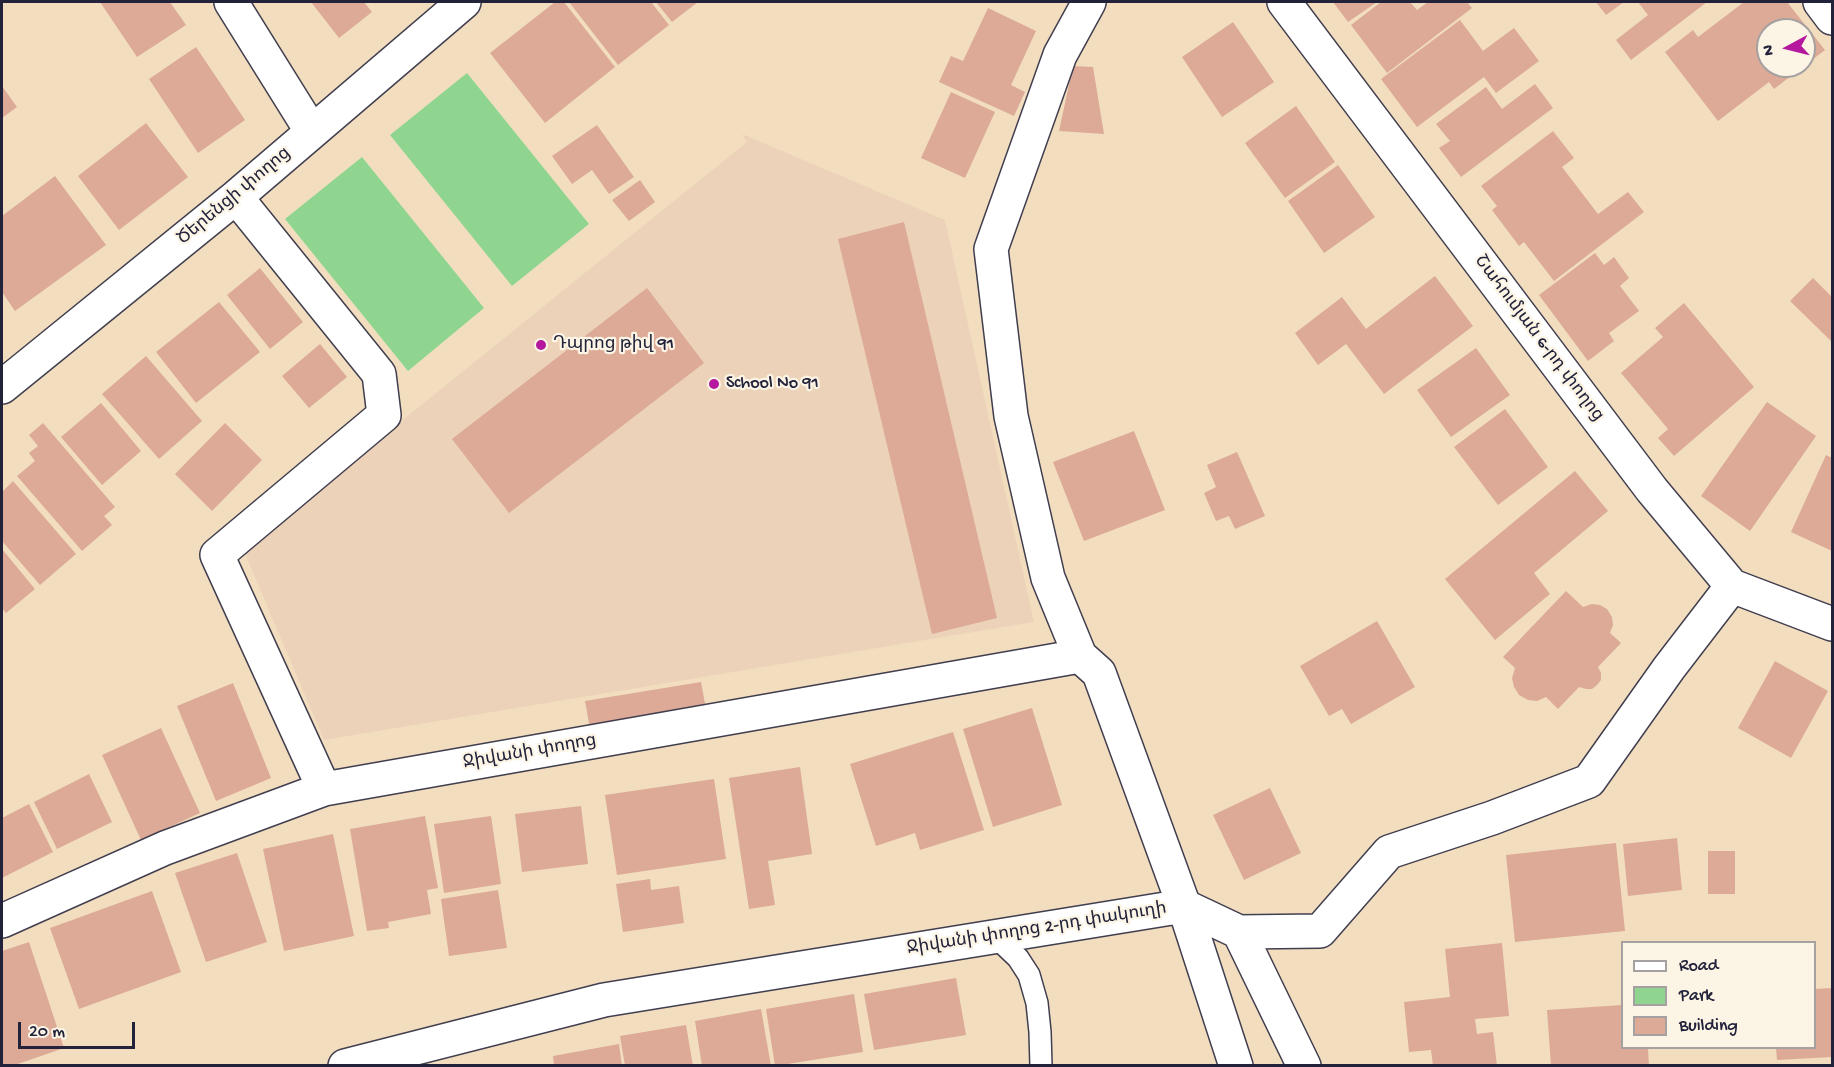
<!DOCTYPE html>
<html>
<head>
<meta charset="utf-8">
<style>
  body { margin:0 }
  #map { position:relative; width:1834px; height:1067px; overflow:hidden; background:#f2debf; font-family:"Gochi Hand",sans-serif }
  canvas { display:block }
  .frame { position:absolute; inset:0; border:3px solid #22223b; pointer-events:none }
  .legend { position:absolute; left:1621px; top:941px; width:195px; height:108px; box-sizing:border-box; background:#fcf5e5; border:2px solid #a5a1a1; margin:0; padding:8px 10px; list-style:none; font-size:18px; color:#22223b }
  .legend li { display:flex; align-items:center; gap:12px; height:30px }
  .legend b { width:30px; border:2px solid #a5a1a1 }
  .north { position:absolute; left:1756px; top:18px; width:60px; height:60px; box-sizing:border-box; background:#fcf5e5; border:2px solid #a5a1a1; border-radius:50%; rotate:263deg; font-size:16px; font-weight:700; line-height:24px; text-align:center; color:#22223b }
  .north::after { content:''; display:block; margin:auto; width:21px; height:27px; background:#b5179e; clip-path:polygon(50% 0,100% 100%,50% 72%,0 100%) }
  .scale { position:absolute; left:18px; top:1022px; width:117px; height:27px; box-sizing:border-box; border:3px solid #22223b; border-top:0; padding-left:8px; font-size:18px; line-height:21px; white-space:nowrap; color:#22223b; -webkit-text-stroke:4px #fcf5e5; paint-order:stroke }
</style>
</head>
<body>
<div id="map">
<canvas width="1834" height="1067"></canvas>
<div class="frame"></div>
<ul class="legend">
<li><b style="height:8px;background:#fff"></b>Road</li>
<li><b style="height:16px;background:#8fd590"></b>Park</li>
<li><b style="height:16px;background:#dcaa96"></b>Building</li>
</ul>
<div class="north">N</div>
<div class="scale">20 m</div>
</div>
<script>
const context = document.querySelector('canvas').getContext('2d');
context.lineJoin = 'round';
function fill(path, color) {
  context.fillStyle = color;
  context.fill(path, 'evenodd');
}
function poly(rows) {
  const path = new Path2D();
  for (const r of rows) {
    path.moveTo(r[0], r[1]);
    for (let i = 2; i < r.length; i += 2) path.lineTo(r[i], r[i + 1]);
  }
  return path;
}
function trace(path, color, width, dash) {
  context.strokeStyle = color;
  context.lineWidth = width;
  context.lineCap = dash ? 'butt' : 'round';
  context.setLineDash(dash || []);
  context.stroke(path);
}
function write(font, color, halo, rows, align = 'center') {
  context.font = font + ' "Gochi Hand","Noto Sans Armenian",sans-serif';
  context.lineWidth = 4.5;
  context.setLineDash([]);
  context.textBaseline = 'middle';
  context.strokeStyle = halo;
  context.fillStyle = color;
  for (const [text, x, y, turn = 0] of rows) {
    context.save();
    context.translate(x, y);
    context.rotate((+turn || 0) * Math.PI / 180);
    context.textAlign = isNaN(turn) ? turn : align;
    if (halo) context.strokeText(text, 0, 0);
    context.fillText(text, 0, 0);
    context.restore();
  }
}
const built = poly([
  [742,134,945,220,1034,622,324,740,243,549,747,142]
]);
const green = poly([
  [467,73,589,224,512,286,390,135],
  [362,157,484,308,408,371,285,219]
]);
const building = poly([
  [100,2,170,2,186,25,137,57],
  [311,2,364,2,372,12,339,38],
  [555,2,564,2,615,67,545,123,490,53],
  [569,2,651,2,669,25,618,65],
  [656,2,698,2,672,22],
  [1333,2,1377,2,1348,22],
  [1381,2,1410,2,1417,10,1428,2,1467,2,1472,8,1387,73,1351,25],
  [1596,2,1624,2,1606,15],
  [1638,2,1707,2,1631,60,1616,40,1648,15],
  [1744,2,1787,2,1825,50,1774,89,1769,82,1718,121,1665,52,1693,30,1698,37],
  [1768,30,1804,30,1804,66,1768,66],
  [988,8,1036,31,1011,85,1025,92,1014,116,939,82,951,56,963,61],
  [1460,20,1483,51,1514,28,1539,61,1496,93,1484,77,1417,127,1381,79],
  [1233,22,1274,82,1222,117,1182,57],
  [196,47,245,120,198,153,149,79],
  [1073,66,1093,67,1104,134,1059,131],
  [1535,84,1553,108,1461,177,1439,148,1450,141,1436,124,1486,87,1502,109],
  [2,86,17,107,2,118],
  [951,92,995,112,965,178,921,158],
  [1296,106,1335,162,1285,198,1245,143],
  [146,123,188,177,119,230,78,176],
  [597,125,634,177,609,194,592,170,572,184,552,156],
  [1553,131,1574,158,1562,167,1598,214,1628,192,1644,212,1554,281,1524,242,1519,246,1492,210,1497,206,1481,186],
  [1338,165,1375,217,1324,253,1288,201],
  [55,176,106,245,15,311,2,292,2,216],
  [640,180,655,202,629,221,612,200],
  [904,222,997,618,932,634,838,239],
  [1595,253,1604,265,1614,257,1629,278,1620,286,1639,311,1609,333,1614,341,1588,361,1539,295],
  [260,268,303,322,270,349,227,295],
  [1435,276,1473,326,1384,394,1346,344,1318,365,1295,333,1342,297,1366,329],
  [1813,278,1832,297,1831,341,1790,301],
  [647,288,704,363,509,513,452,439],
  [219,302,260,352,196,403,156,352],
  [1684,303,1754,387,1674,456,1658,438,1668,429,1621,373,1663,337,1655,328],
  [320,344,347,377,309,408,282,376],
  [1476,348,1510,395,1451,437,1417,390],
  [146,356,202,421,159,459,102,394],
  [1767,402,1816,436,1750,531,1701,496],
  [101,403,141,451,102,485,61,437],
  [1505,409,1548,467,1498,505,1454,447],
  [43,423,115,507,104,516,112,525,82,551,17,476,35,461,29,453,38,446,29,435],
  [225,423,262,460,212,511,175,474],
  [1134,431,1165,510,1084,541,1053,462],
  [1237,452,1265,516,1235,529,1229,516,1216,521,1204,493,1216,487,1207,465],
  [1826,455,1832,458,1832,551,1791,532],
  [1575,471,1608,511,1534,573,1550,594,1495,640,1445,579],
  [13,481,76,554,40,585,2,541,2,492],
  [2,549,35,589,6,613,2,608],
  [1566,591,1583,607,1592,604,1600,605,1607,609,1612,617,1613,625,1610,633,1621,643,1598,667,1601,673,1601,680,1597,685,1592,689,1586,689,1579,687,1558,709,1546,697,1537,701,1528,700,1519,695,1514,687,1512,678,1515,668,1503,657],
  [1377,621,1415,687,1351,724,1342,709,1329,716,1300,666],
  [1775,661,1828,691,1791,758,1738,728],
  [701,682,706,709,590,729,585,701],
  [233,683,271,778,216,801,177,706],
  [1032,708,1062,805,993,827,963,729],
  [161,728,200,813,141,840,102,755],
  [953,732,984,830,920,850,915,833,876,846,850,764],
  [800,767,812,854,768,861,775,905,749,909,729,778],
  [89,774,112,822,57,849,34,802],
  [714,779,726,859,617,875,605,795],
  [1270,788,1301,853,1244,880,1213,815],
  [29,804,53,852,2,878,2,818],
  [581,806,588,864,522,872,515,814],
  [425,816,438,888,427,890,431,914,388,922,389,928,367,931,350,829],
  [491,816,501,884,444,893,434,824],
  [333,834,354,936,284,951,263,849],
  [1677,838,1682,890,1628,896,1623,844],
  [1616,843,1625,931,1515,942,1506,855],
  [1708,851,1735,851,1735,894,1708,894],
  [237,853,267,942,206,962,175,873],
  [650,879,651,890,679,886,684,923,623,932,616,884],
  [498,890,507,948,449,956,441,899],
  [152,891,181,972,79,1009,50,928],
  [29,942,64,1048,12,1066,2,1066,2,951],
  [1502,943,1509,1016,1475,1019,1477,1034,1493,1032,1497,1066,1433,1066,1431,1050,1409,1052,1404,1002,1450,997,1445,949],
  [956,978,966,1035,874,1050,864,994],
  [1832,988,1832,1057,1777,1060,1776,1048,1814,1048,1814,989],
  [854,994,863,1052,775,1066,766,1009],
  [1622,1005,1622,1048,1648,1048,1649,1066,1551,1066,1547,1010],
  [761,1009,771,1066,702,1066,695,1021],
  [686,1025,693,1066,625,1066,620,1036],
  [619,1044,622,1066,554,1066,553,1056]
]);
const lane = poly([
  [996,937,1018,958,1029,975,1037,1003,1040,1032,1041,1066]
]);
const street = poly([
  [231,2,312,132],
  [1089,2,1060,55,991,249,1011,416,1048,578,1080,656,1099,673,1184,906,1236,1066],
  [1284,2,1652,490,1732,586,1832,624],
  [1820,2,1832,18],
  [236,197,379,374,384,415,217,555,324,789],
  [2,387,236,197,464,2],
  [2,921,165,848,324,789,1080,656],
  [1239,932,1304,1066],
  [345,1066,604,1000,1184,906,1239,932,1320,931,1389,852,1492,818,1589,781,1669,668,1732,586]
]);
const markers = [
  [541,345,6,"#b5179e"],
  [714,384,6,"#b5179e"]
];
const streetNames = [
  ["Ծերենցի փողոց",235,197,-40],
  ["Շահումյան 6-րդ փողոց",1538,339,53],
  ["Ջիվանի փողոց",530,753,-10],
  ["Ջիվանի փողոց 2-րդ փակուղի",1037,930,-9]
];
const poiNames = [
  ["Դպրոց թիվ 91",553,345],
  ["School No 91",726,384]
];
fill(built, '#ecd2b9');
fill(green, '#8fd590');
fill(building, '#dcaa96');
trace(lane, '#413e4f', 24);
trace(street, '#413e4f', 36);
trace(lane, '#fff', 21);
trace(street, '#fff', 33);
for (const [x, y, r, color] of markers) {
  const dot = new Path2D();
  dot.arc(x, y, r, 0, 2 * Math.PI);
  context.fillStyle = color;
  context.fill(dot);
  trace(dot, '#fcf5e5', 2);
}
write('18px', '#22223b', '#fcf5e5', streetNames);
write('18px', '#22223b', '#fcf5e5', poiNames, 'left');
</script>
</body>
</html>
